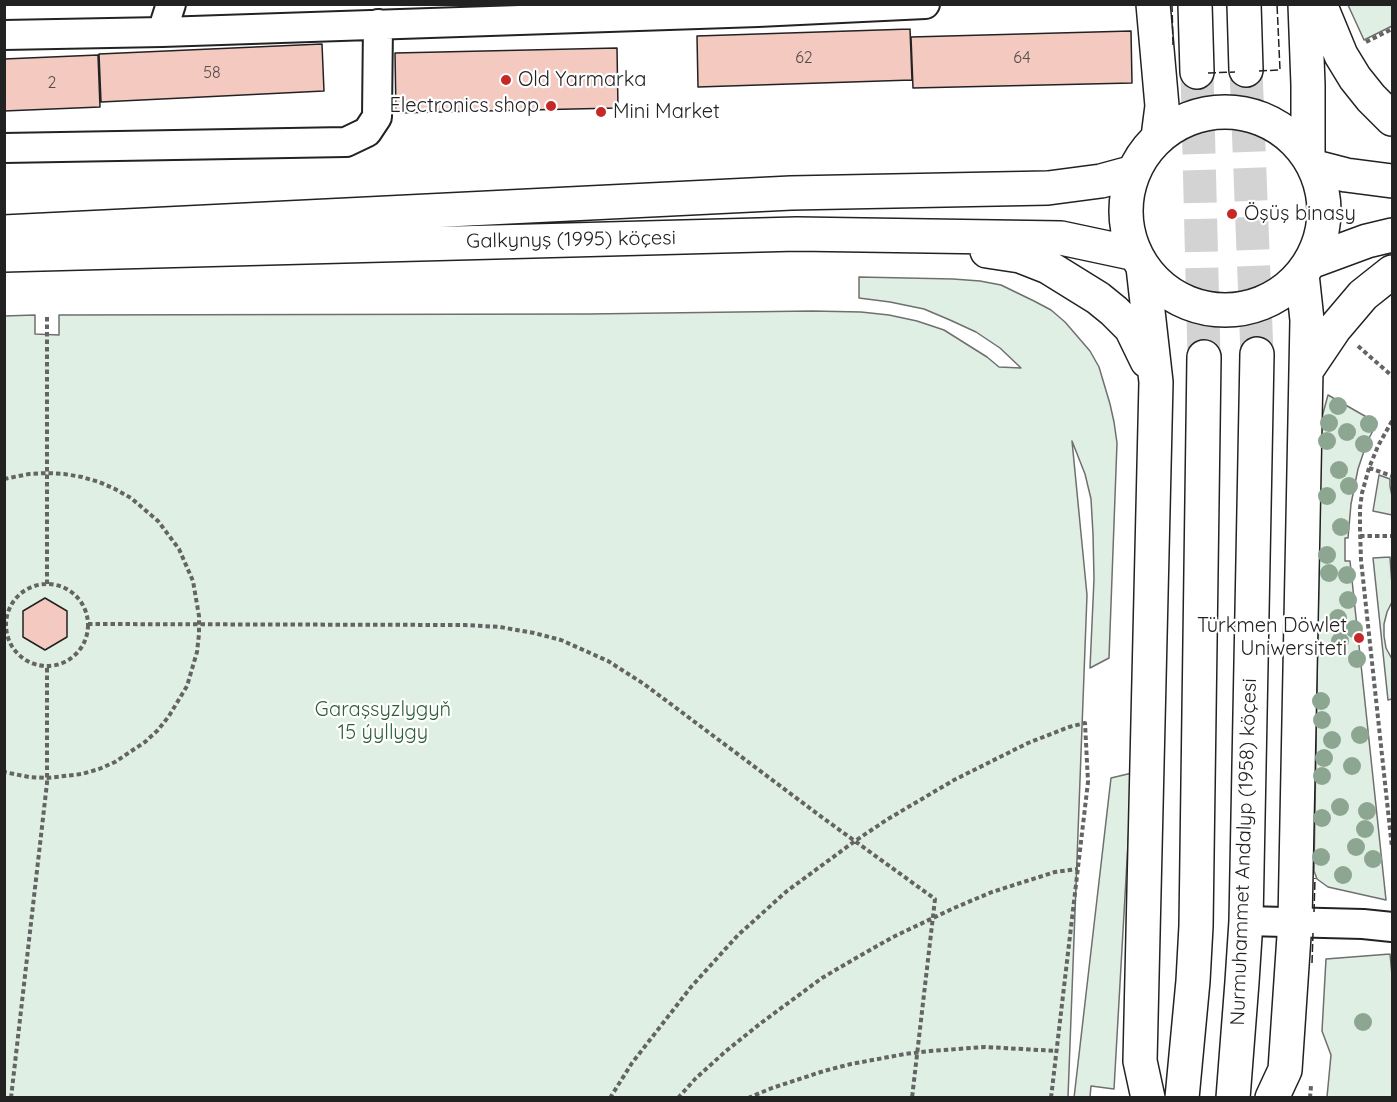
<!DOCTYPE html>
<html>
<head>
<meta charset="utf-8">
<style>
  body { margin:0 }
  #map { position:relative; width:1397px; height:1102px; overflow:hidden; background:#fff; font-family:Quicksand,sans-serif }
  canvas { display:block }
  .frame { position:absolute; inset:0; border:6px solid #222; pointer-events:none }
</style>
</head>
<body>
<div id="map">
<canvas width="1397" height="1102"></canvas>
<div class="frame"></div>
</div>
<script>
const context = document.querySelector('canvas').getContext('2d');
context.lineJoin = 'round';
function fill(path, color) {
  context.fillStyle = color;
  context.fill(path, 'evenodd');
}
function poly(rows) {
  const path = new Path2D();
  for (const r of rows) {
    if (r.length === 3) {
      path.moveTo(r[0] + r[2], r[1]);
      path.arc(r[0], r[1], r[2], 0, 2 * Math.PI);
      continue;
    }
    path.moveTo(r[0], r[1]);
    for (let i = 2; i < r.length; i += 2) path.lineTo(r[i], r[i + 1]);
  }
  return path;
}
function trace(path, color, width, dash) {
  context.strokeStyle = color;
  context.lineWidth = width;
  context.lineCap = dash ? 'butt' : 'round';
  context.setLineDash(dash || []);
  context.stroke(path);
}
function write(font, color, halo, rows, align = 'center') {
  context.font = font + ' Quicksand,sans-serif';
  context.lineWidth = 4.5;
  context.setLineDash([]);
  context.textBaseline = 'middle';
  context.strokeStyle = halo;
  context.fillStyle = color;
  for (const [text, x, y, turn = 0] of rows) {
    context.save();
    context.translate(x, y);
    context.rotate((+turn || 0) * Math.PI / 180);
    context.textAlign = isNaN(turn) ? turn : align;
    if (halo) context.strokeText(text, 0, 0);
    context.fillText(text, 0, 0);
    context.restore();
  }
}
const green = poly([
  [1348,5,1392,5,1392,26,1364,40,1348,5],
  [859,277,953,279,980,281,1001,285,1034,301,1051,310,1065,322,1090,351,1099,367,1110,404,1114,422,1117,443,1109,658,1090,668,1094,579,1093,534,1091,499,1085,474,1072,441,1087,595,1068,1097,5,1097,4,316,35,315,35,334,59,335,59,315,589,314,812,311,861,312,889,315,917,321,944,330,987,357,999,367,1021,368,1000,348,976,332,950,320,924,309,890,302,859,298,859,277],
  [1328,395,1377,423,1367,442,1358,469,1351,504,1348,538,1345,538,1345,561,1350,561,1386,900,1328,887,1317,879,1314,871,1321,438,1322,417,1328,395],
  [1379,475,1390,479,1390,486,1392,496,1392,515,1373,511,1379,475],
  [1390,557,1392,585,1392,602,1387,612,1384,624,1384,636,1386,648,1392,659,1392,699,1388,700,1373,558,1390,557],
  [1132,773,1114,1089,1091,1086,1090,1097,1074,1098,1111,778,1132,773],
  [1390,954,1392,975,1392,1097,1327,1097,1331,1055,1322,1031,1326,959,1390,954]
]);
const building = poly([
  [910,29,912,80,698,87,697,36,910,29],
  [1131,31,1132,83,913,88,911,37,1131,31],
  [322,44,324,91,101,102,99,54,322,44],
  [617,48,618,108,396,113,395,53,617,48],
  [98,55,100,107,4,111,4,59,98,55],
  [45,598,67,611,67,637,45,650,23,637,23,611,45,598]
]);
const majorTunnel = poly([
  [1246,70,1257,354],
  [1197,72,1204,357]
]);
const path = poly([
  [1366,42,1392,29],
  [1358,346,1392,376],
  [1392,421,1378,446,1369,468,1362,493,1360,508,1360,529,1361,560,1392,848],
  [1369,468,1392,476],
  [4,479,29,474,47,473,64,474,82,477,99,482,115,489,131,498,158,521,179,549,193,581,199,616,199,634,197,652,187,686,169,716,158,730,145,742,115,762,99,769,82,774,47,778,29,777,4,772],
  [1360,536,1392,536],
  [47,584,47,315],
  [47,625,41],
  [88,624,465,625,500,627,534,633,561,640,608,661,644,684,823,818,935,899,912,1098],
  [11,1098,47,783,47,665],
  [610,1098,632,1063,691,987,738,935,787,891,855,841,888,819,954,780,1028,743,1069,727,1085,723,1088,782,1051,1098],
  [678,1098,696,1078,726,1051,761,1023,822,978,856,958,893,937,954,908,992,892,1055,872,1078,869],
  [748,1098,772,1088,824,1071,851,1064,905,1054,930,1051,985,1047,1057,1051],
  [1310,1098,1311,1086]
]);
const minor = poly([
  [162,32,171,4],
  [4,35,162,32,758,12,925,4],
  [4,148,346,142,367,132,377,117,378,24],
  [1246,921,1363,924,1392,927]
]);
const major = poly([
  [1153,4,1162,106,1158,137],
  [1195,4,1197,72],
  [1244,4,1246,70],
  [1305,4,1308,85,1308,154],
  [1320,4,1341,55,1355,78,1371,98,1392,119],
  [1225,211,99],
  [1315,167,1346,175,1392,181],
  [4,232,791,193,1048,188,1101,181,1134,172],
  [987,251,1020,256,1048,267,1098,298,1114,311,1131,328,1147,361],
  [4,255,797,234,1061,238,1136,254],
  [1310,262,1367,241,1392,235],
  [1143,267,1156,382,1140,1061,1148,1098],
  [1306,371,1335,328,1363,295,1392,272],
  [1182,1098,1193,981,1196,926,1204,357],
  [1233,1098,1242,982,1246,921,1257,354],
  [1272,1098,1285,1070,1295,921,1307,320,1302,274]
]);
const fence = poly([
  [1172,4,1173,45],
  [1259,71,1280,70,1277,4],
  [1208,73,1235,72],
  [1314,912,1315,878],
  [1312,963,1313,933]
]);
const trees = [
  [1338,406],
  [1329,423],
  [1369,424],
  [1347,432],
  [1327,441],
  [1364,444],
  [1339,470],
  [1349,486],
  [1327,496],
  [1341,527],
  [1327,555],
  [1329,573],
  [1347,575],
  [1348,600],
  [1338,618],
  [1354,629],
  [1340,641],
  [1357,659],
  [1321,701],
  [1322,720],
  [1360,735],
  [1332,740],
  [1324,758],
  [1352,766],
  [1322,776],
  [1340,807],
  [1367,811],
  [1322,818],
  [1365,829],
  [1356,847],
  [1321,857],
  [1373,859],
  [1343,875],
  [1363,1022]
];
const markers = [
  [506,80,6,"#c62828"],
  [551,106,6,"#c62828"],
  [601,112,6,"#c62828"],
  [1232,214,6,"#c62828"],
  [1359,638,6,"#c62828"]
];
const numberNames = [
  ["62",804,58],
  ["64",1022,58],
  ["58",212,73],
  ["2",52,83]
];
const poiNames = [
  ["Old Yarmarka",518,80],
  ["Electronics shop",539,106,"right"],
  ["Mini Market",613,112],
  ["Öşüş binasy",1244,214],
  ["Türkmen Döwlet",1347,626,"right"],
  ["Uniwersiteti",1347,649,"right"]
];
const streetNames = [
  ["Galkynyş (1995) köçesi",571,240,-1],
  ["Nurmuhammet Andalyp (1958) köçesi",1244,852,-88]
];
const parkNames = [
  ["Garaşsyzlygyň",383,710],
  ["15 ýyllygy",383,733]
];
fill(green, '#e0efe3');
trace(green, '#6f6f6f', 1.5);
fill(building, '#f3c9c0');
trace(building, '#222', 1.5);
trace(majorTunnel, '#d3d3d3', 33, [33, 16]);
trace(minor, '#222', 32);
trace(major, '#222', 36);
trace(path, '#646464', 4, [4.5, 3]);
trace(minor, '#fff', 28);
trace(major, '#fff', 33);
trace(fence, '#222', 1.5, [8, 3]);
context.fillStyle = '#8da692';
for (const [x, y] of trees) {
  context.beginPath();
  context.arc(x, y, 9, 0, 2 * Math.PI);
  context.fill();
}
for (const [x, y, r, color] of markers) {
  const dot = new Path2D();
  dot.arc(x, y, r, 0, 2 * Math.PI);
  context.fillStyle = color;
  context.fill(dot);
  trace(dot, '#fff', 2);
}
write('16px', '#564c4a', null, numberNames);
write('20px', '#222', '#fff', poiNames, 'left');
write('20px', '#222', '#fff', streetNames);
write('20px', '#2f5e38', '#fff', parkNames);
</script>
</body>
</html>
